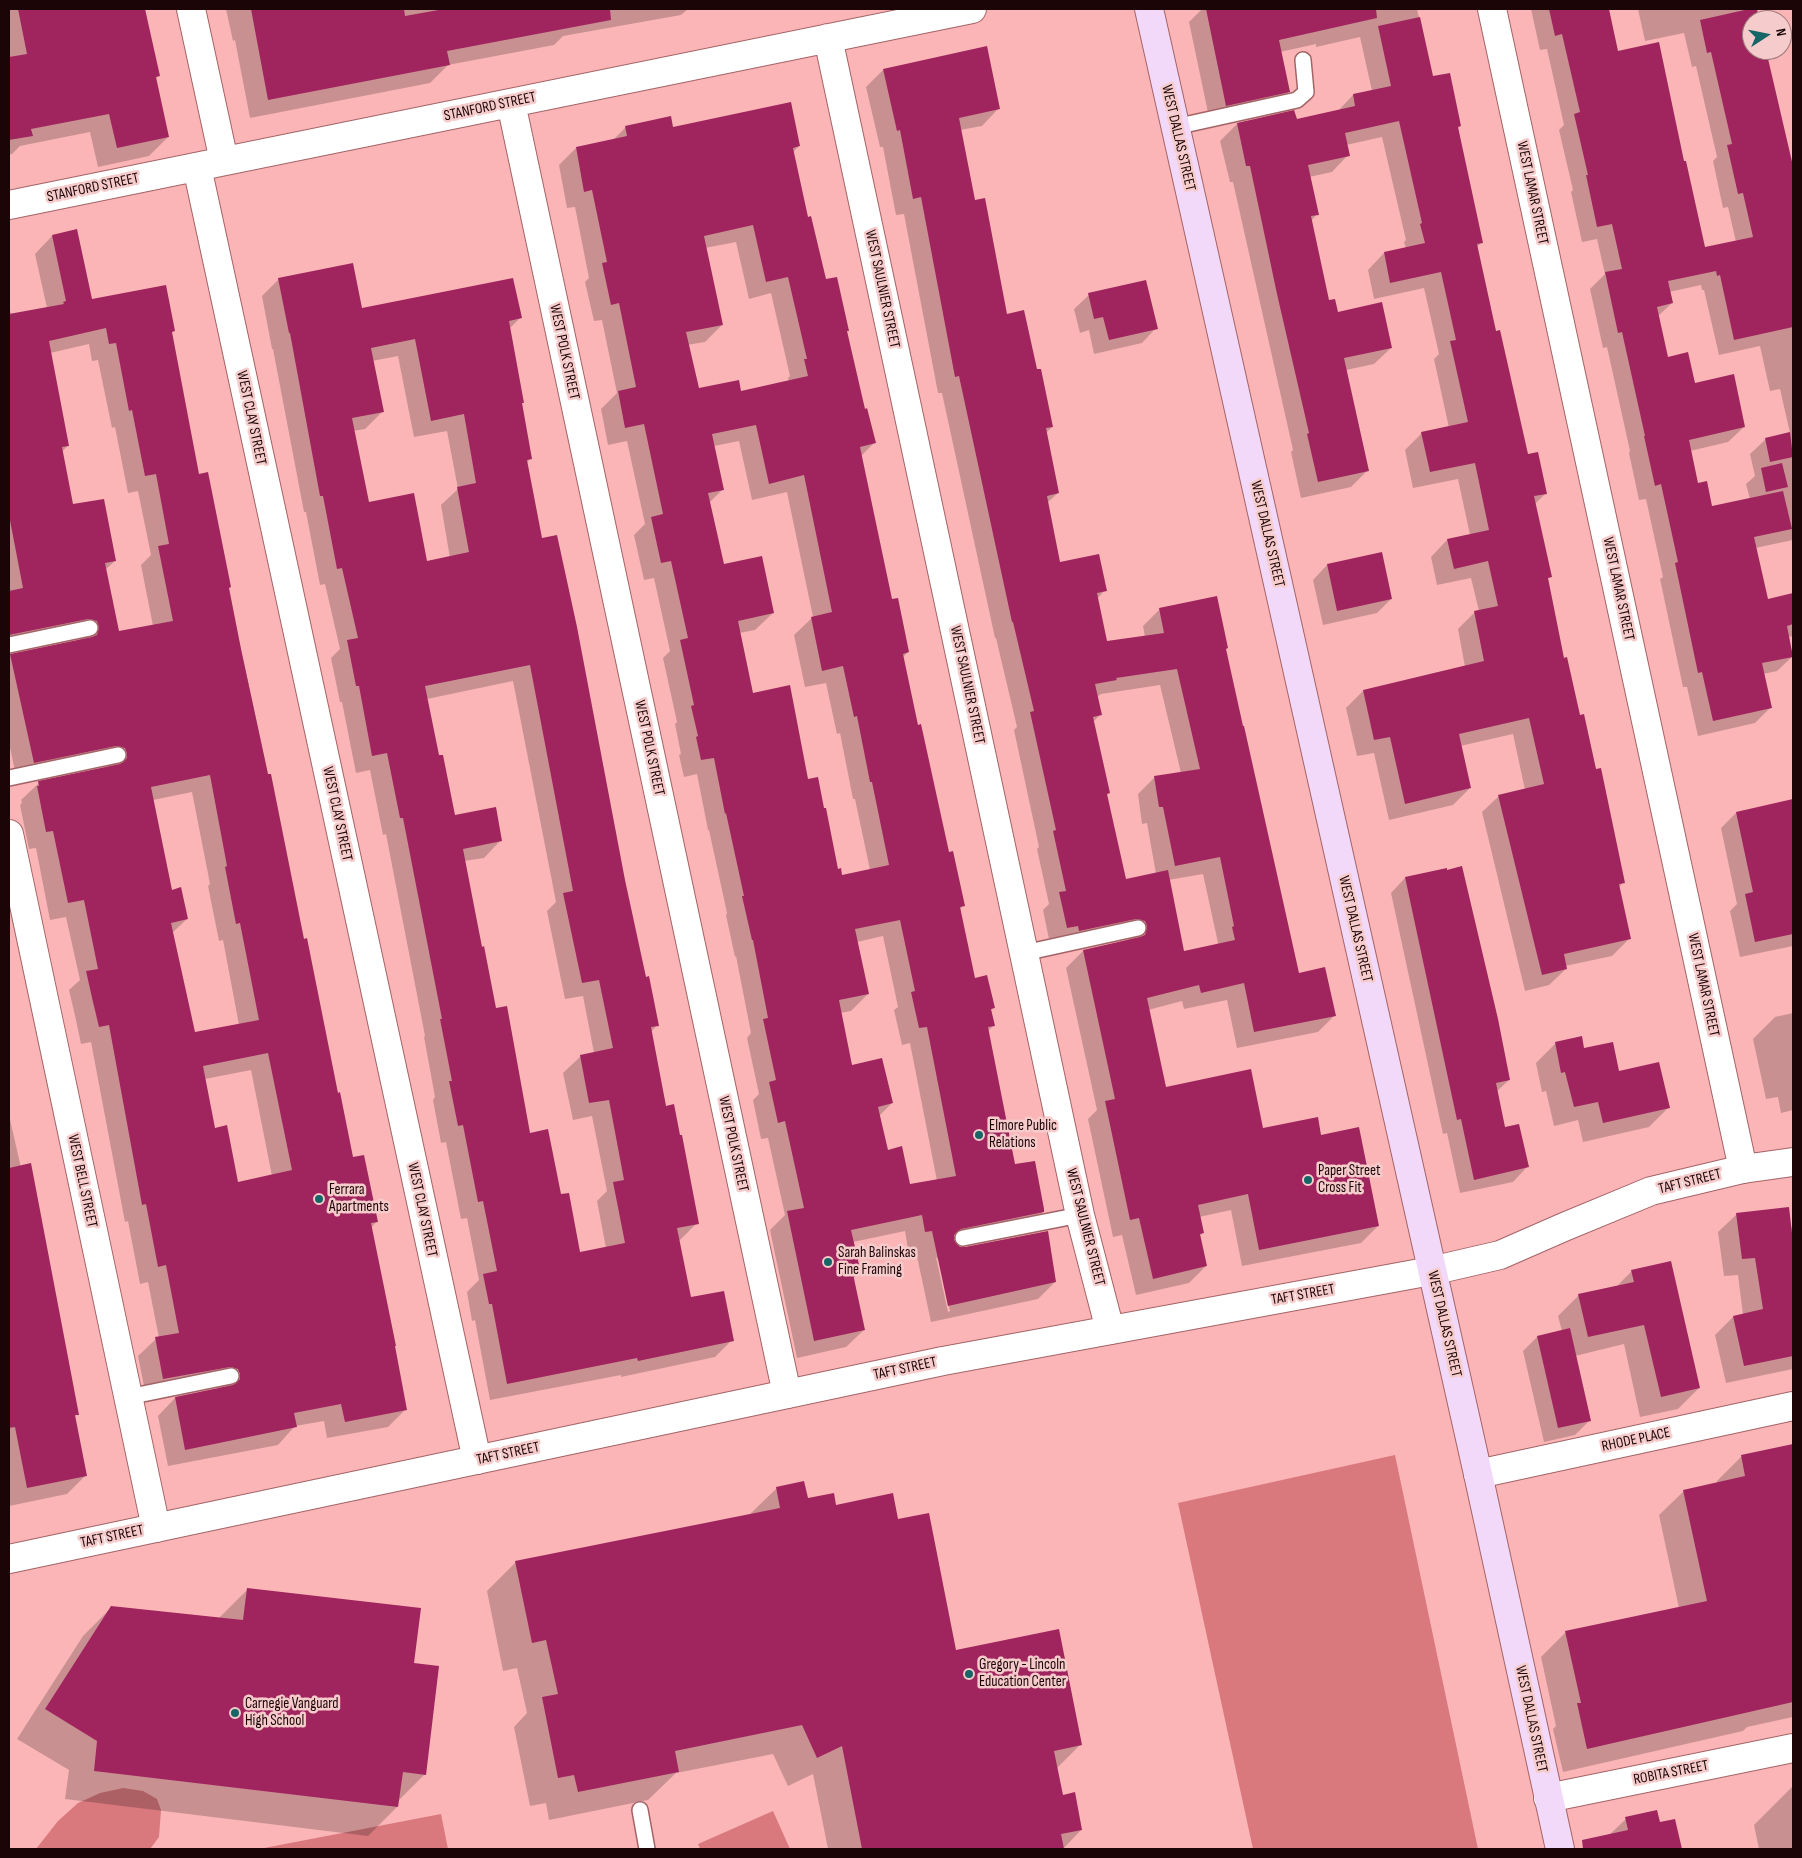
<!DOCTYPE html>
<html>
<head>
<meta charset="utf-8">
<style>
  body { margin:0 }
  #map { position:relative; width:1802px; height:1858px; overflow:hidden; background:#fbb5b6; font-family:"Sofia Sans Condensed",sans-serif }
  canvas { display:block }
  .frame { position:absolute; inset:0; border:10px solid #1b0507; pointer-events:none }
  .north { position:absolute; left:1742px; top:10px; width:50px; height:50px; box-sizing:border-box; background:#f6cbcb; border:1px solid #9e7c7d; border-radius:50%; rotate:79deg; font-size:14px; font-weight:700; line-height:20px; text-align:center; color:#1b0507 }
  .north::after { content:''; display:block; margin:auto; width:18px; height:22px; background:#166567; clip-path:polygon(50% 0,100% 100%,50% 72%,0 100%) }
</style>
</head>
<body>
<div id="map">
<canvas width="1802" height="1858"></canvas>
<div class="frame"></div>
<div class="north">N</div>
</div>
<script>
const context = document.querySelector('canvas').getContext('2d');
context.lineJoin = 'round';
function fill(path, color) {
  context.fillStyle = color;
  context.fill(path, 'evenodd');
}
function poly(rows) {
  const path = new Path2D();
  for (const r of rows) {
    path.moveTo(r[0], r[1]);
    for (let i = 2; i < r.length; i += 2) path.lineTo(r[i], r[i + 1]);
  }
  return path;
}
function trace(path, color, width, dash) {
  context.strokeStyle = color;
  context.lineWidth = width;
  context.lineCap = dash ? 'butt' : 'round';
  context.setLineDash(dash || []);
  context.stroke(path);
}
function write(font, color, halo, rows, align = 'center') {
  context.font = font + ' "Sofia Sans Condensed",sans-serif';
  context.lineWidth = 5;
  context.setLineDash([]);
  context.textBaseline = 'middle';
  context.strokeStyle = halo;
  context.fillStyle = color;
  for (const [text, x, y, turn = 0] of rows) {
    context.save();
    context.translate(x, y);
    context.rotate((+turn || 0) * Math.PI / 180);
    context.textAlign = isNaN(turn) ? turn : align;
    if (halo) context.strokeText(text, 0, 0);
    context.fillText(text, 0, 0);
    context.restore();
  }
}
const green = poly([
  [1395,1455,1478,1849,1253,1849,1178,1503],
  [123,1788,143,1791,157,1799,161,1810,159,1837,150,1849,36,1849,58,1821,78,1803,100,1793],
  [773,1811,790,1849,700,1849,698,1844],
  [441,1814,448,1849,259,1849]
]);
const shadow = poly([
  [9,9,145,9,158,76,155,79,168,137,149,156,98,167,90,132,20,146,12,154,9,155],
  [226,9,688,9,681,15,563,36,554,45,448,65,430,83,250,118,235,40,233,41],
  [1202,9,1417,9,1432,78,1460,126,1457,129,1481,243,1477,247,1496,332,1528,455,1546,493,1534,505,1551,576,1547,579,1563,660,1595,770,1624,882,1618,888,1629,939,1612,956,1565,966,1566,969,1549,985,1525,991,1482,812,1499,796,1525,790,1513,734,1460,746,1470,788,1453,805,1389,820,1374,753,1357,756,1346,708,1363,691,1465,667,1458,629,1475,612,1479,611,1471,578,1437,585,1431,557,1447,540,1470,535,1458,479,1413,488,1405,450,1422,433,1449,428,1434,359,1439,354,1424,288,1374,299,1368,270,1384,253,1406,248,1404,242,1406,240,1382,137,1346,145,1348,155,1332,172,1309,177,1317,214,1311,221,1328,302,1337,313,1391,348,1374,364,1346,370,1368,470,1351,487,1301,498,1291,452,1293,450,1233,182,1230,182,1220,141,1237,124,1296,121,1337,112,1353,95,1372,91,1360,37,1316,47,1316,44,1280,52,1289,91,1272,108,1210,122,1189,22],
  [1531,9,1607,9,1617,52,1683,163,1704,249,1736,242,1728,207,1723,208,1713,161,1717,157,1696,66,1692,67,1684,33,1645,41,1638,9,1756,9,1758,20,1752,20,1752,50,1765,50,1793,177,1793,540,1755,548,1768,600,1793,594,1793,636,1788,637,1793,656,1777,671,1763,674,1771,707,1755,723,1698,736,1687,687,1683,687,1660,579,1663,577,1646,499,1639,500,1629,453,1630,451,1607,347,1603,348,1590,289,1605,274,1597,239,1582,242,1571,192,1573,190,1559,130,1564,125,1547,49,1540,50],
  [1701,285,1702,290,1704,290,1719,355,1760,346,1770,391,1780,389,1790,433,1766,439,1750,454,1755,476,1746,484,1750,499,1712,507,1697,484,1690,451,1728,442,1744,427,1694,384,1667,358,1658,316,1672,303,1669,292],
  [883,70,999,108,982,126,960,130,974,202,1006,315,1036,371,1052,427,1046,433,1058,493,1047,503,1059,563,1105,590,1097,599,1106,642,1145,637,1143,626,1160,609,1225,650,1298,974,1335,1015,1318,1032,1237,1048,1227,1000,1184,1009,1182,1001,1148,1010,1165,1088,1262,1129,1320,1136,1378,1226,1361,1243,1242,1266,1231,1210,1199,1217,1203,1233,1199,1236,1206,1266,1189,1283,1136,1295,1122,1235,1113,1237,1088,1119,1097,1110,1066,968,1083,951,1129,941,1128,938,1119,935,1050,944,1043,910,1049,904,1037,849,1039,847,1014,730,1017,727,996,638,995,638,942,393,938,393,904,214,896,215,883,147,880,147,866,87],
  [1160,685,1181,773,1155,777,1138,794,1142,824,1147,823,1156,874,1125,880,1106,795,1109,793,1093,722,1101,714,1097,697,1101,694],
  [1203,874,1218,943,1216,945,1183,953,1168,880],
  [626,127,672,128,799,146,793,152,807,218,825,281,848,330,846,332,864,410,874,443,861,456,891,601,908,652,903,657,917,726,948,854,964,905,959,910,974,980,993,1008,990,1011,994,1025,988,1031,1014,1166,1043,1212,1026,1229,955,1243,959,1248,1055,1282,1038,1299,931,1322,915,1247,908,1249,905,1231,853,1242,859,1272,853,1279,864,1330,846,1347,797,1358,770,1230,785,1215,768,1138,761,1139,753,1100,759,1094,747,1038,751,1033,736,956,735,957,726,915,727,913,709,830,708,830,697,774,684,777,679,755,681,754,675,724,677,722,663,658,670,651,654,578,644,580,634,535,645,524,627,441,608,445,601,409,617,393,602,320,594,321,585,282,589,278,575,207,567,208,559,165,576,148,612,141],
  [736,242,749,299,771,293,790,376,788,378,789,382,740,392,698,389,687,345,705,342,722,325,705,248],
  [739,441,752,500,787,492,813,617,794,635,805,687,826,683,837,734,840,733,853,799,855,799,870,870,841,876,837,870,807,780,752,694,739,633,755,630,773,613,723,565,709,503,722,490,714,446],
  [883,936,898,1007,894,1010,902,1045,910,1043,937,1181,909,1186,887,1151,879,1116,892,1103,851,1066,840,1013,851,1011,868,994,857,942],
  [936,1257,939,1260,950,1311,948,1312],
  [76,231,91,301,173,331,171,333,198,475,228,589,337,1094,352,1159,377,1221,371,1228,406,1409,388,1427,327,1438,324,1421,295,1426,278,1445,168,1466,158,1416,175,1398,221,1389,211,1384,146,1396,138,1356,156,1339,159,1338,148,1282,140,1284,128,1221,125,1222,91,1042,81,1044,76,1020,69,990,80,980,66,917,50,920,36,848,29,849,20,805,22,803,21,800,39,783,108,768,107,766,98,763,17,780,9,743,9,657,11,655,80,641,79,639,70,636,9,649,9,305,11,315,47,308,35,254,52,236],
  [89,344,92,361,98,360,112,428,115,427,128,493,138,491,151,555,141,565,153,626,118,633,105,570,115,561,72,506,62,452,68,445,50,353],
  [192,792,210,884,208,886,219,941,223,940,239,1025,194,1033,172,933,187,919,171,891,153,800],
  [251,1070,272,1176,237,1183,214,1129,205,1079],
  [279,279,361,310,520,318,509,329,531,458,526,463,541,539,657,1025,651,1032,666,1107,697,1223,679,1241,690,1299,732,1340,715,1357,621,1377,621,1375,490,1400,475,1320,472,1321,467,1292,479,1280,467,1218,461,1219,446,1142,441,1143,433,1100,435,1097,424,1037,425,1036,386,834,383,835,370,770,356,773,342,702,340,702,331,658,340,649,325,584,320,585,306,512,304,512,273,349,272,349,262,296],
  [398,356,414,437,447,431,458,489,441,505,450,558,426,563,368,504,353,431,365,429,382,412,372,361],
  [513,681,556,902,547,911,565,999,583,996,594,1053,581,1056,563,1073,573,1120,592,1116,607,1191,597,1201,606,1248,579,1253,560,1196,529,1134,495,1010,464,861,484,858,501,840,454,817,438,757,427,699],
  [1089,295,1156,328,1142,343,1094,354,1089,330,1080,333,1074,309],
  [1327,565,1391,599,1377,613,1323,625,1313,580],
  [1793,800,1793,946,1740,957,1730,911,1737,904,1721,828,1736,813],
  [1446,871,1509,1080,1496,1092,1504,1128,1527,1167,1513,1182,1460,1193,1447,1133,1443,1134,1391,893,1405,878],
  [1793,1013,1793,1110,1781,1113,1778,1097,1766,1099,1753,1039,1775,1017],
  [1555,1044,1583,1050,1668,1108,1649,1127,1583,1142,1578,1120,1554,1126,1546,1091,1542,1092,1536,1063],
  [9,1115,77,1414,74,1417,86,1475,67,1494,9,1506],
  [1736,1215,1793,1228,1793,1369,1726,1383,1715,1335,1733,1317,1743,1315,1738,1275,1724,1276,1718,1232],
  [1632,1271,1699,1388,1678,1409,1640,1417,1624,1344,1575,1356,1590,1420,1575,1435,1544,1442,1523,1351,1537,1337,1562,1331,1558,1316,1579,1295,1616,1287],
  [1792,1445,1793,1451,1793,1717,1747,1727,1743,1731,1563,1772,1553,1729,1556,1726,1541,1657,1566,1632,1679,1608,1659,1515,1684,1491,1717,1484,1717,1481,1741,1457],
  [777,1488,807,1500,897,1520,955,1651,1080,1745,1056,1769,1062,1796,1081,1830,1063,1849,828,1849,813,1774,788,1786,773,1754,676,1773,648,1800,549,1820,546,1803,530,1806,514,1727,527,1713,517,1668,503,1671,487,1591,516,1562,749,1515],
  [248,1589,413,1664,425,1774,398,1801,397,1807,368,1836,65,1799,69,1770,17,1739,83,1636,112,1607,219,1618],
  [1793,1786,1793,1849,1759,1849,1754,1825],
  [1626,1819,1659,1824,1674,1820,1681,1849,1585,1849,1596,1838,1609,1835]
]);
const building = poly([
  [18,9,145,9,160,76,156,77,169,137,117,148,109,114,31,129,33,136,9,140,9,57,27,54],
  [251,9,404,9,405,16,444,9,610,9,611,20,447,51,450,65,268,100],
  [1206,9,1376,9,1377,18,1279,40,1290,92,1226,106],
  [1549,9,1609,9,1618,51,1659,42,1684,161,1686,161,1705,247,1753,237,1743,193,1738,194,1727,145,1732,144,1711,52,1707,53,1700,20,1749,9,1757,9,1759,20,1752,20,1752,50,1766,50,1793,166,1793,327,1734,340,1720,275,1717,276,1716,271,1668,281,1673,303,1657,307,1668,357,1688,352,1695,383,1734,374,1745,427,1689,440,1698,483,1707,481,1712,506,1783,491,1792,529,1754,537,1768,599,1793,593,1793,624,1787,626,1793,657,1762,663,1772,708,1713,721,1702,672,1698,673,1675,563,1678,562,1661,484,1655,486,1644,436,1645,436,1622,332,1618,333,1605,272,1622,269,1612,224,1597,227,1586,175,1588,175,1574,114,1580,112,1562,34,1555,36],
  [1420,17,1433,76,1450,73,1461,126,1458,127,1483,243,1477,244,1496,331,1500,330,1528,454,1538,452,1547,494,1534,496,1552,577,1548,578,1564,658,1567,657,1580,715,1584,714,1596,769,1601,768,1625,883,1619,884,1631,939,1564,954,1567,969,1542,975,1498,795,1544,784,1529,718,1459,734,1471,788,1405,804,1390,737,1374,740,1363,690,1484,661,1474,611,1498,606,1488,561,1454,569,1447,539,1489,530,1475,463,1430,472,1421,432,1468,422,1450,341,1456,340,1441,272,1390,283,1384,252,1425,243,1420,224,1422,223,1399,121,1345,133,1350,156,1308,165,1319,215,1311,216,1329,300,1335,299,1338,312,1382,302,1392,348,1344,358,1369,471,1318,482,1307,434,1309,433,1277,294,1250,166,1246,166,1237,123,1294,110,1297,119,1355,106,1353,94,1391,86,1378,26],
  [987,46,1000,109,959,118,975,200,985,198,1007,314,1024,310,1037,369,1041,369,1053,427,1046,428,1059,493,1047,496,1060,562,1099,554,1107,591,1097,593,1107,641,1164,633,1159,608,1217,596,1228,648,1226,649,1243,726,1244,726,1299,973,1325,967,1336,1016,1254,1032,1244,983,1201,993,1199,985,1147,998,1166,1087,1251,1069,1263,1128,1318,1117,1321,1135,1359,1127,1379,1226,1259,1250,1248,1194,1198,1205,1204,1233,1200,1234,1207,1266,1153,1279,1139,1218,1130,1220,1105,1101,1115,1099,1083,950,1140,937,1145,935,1147,926,1145,921,1136,919,1079,931,1078,926,1067,928,1059,892,1066,891,1053,831,1056,830,1030,712,1034,711,1013,622,1012,622,959,376,955,377,921,197,913,199,900,130,897,131,883,69],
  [1177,669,1200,769,1154,776,1159,807,1163,807,1175,866,1220,857,1234,926,1232,927,1235,940,1184,951,1168,870,1126,879,1107,794,1110,793,1093,717,1102,715,1095,684,1117,680,1116,678],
  [791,102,800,146,793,148,808,217,811,216,826,279,837,277,849,331,847,331,865,409,867,408,876,443,860,447,892,599,898,598,909,652,903,654,918,725,921,724,949,852,953,851,965,906,960,907,975,978,987,975,995,1008,991,1009,995,1026,988,1027,1015,1164,1035,1161,1044,1209,1044,1212,961,1229,954,1235,954,1240,960,1247,965,1247,1048,1231,1056,1282,948,1306,932,1231,925,1232,922,1215,851,1230,861,1273,853,1274,865,1330,814,1341,787,1211,804,1208,785,1121,778,1123,769,1082,776,1080,763,1019,768,1018,753,940,752,940,742,896,744,896,726,813,725,814,714,758,701,760,696,737,698,736,691,706,694,705,680,640,688,638,671,561,661,563,651,517,663,514,644,424,625,428,618,391,636,387,619,303,611,305,602,263,607,262,592,190,584,192,576,147,627,136,625,126,671,116,673,127],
  [753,225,766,282,788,277,807,359,804,359,808,376,741,391,739,380,699,388,686,332,723,325,704,236],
  [756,425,769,484,804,475,832,612,811,617,822,671,843,666,854,717,857,716,870,782,872,782,889,865,842,875,841,868,838,869,826,808,824,808,818,777,808,779,790,685,753,693,738,621,774,613,762,556,724,564,708,493,724,490,712,434],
  [900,920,915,991,911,992,919,1028,927,1027,956,1176,910,1184,902,1146,888,1150,878,1107,893,1103,882,1058,852,1065,839,1000,869,994,855,929],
  [77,229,92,299,166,285,175,331,172,332,199,474,208,472,231,587,229,588,241,649,268,774,271,774,304,939,307,938,338,1093,340,1092,353,1157,364,1155,378,1222,371,1223,396,1346,395,1346,407,1410,345,1422,341,1404,294,1413,297,1427,185,1450,175,1397,233,1385,240,1379,240,1374,238,1369,230,1367,163,1379,155,1337,179,1333,166,1265,158,1267,146,1204,142,1205,109,1025,99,1027,93,1002,86,971,98,969,84,900,68,903,53,831,46,832,37,786,39,786,38,781,120,764,127,758,127,754,125,748,116,746,34,763,10,654,92,637,97,635,99,627,97,621,88,619,9,635,9,591,23,588,9,515,9,314,64,304,63,302,66,301,52,235],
  [106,328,109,344,116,343,129,411,132,410,145,476,156,474,169,544,158,546,173,621,119,631,105,563,116,561,104,499,73,504,62,447,69,446,49,341],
  [210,775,227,866,225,867,236,924,240,923,259,1020,195,1032,171,923,188,919,181,887,172,890,151,787],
  [268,1053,292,1170,238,1182,227,1125,215,1128,203,1066],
  [353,263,362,308,513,278,522,318,509,321,524,403,522,403,532,459,527,460,542,538,557,535,577,627,625,880,646,977,649,976,659,1026,651,1027,666,1106,674,1104,680,1135,682,1135,699,1224,677,1228,691,1297,724,1291,734,1341,638,1361,637,1358,507,1384,492,1304,489,1304,483,1274,497,1271,483,1201,478,1202,463,1125,458,1126,449,1081,452,1081,440,1019,442,1019,403,818,400,818,387,753,372,756,359,686,356,686,347,640,358,638,342,568,337,569,323,496,320,496,290,333,289,333,278,278],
  [415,339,431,421,464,414,476,483,457,487,469,552,427,561,414,493,369,502,352,418,384,412,371,348],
  [530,665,573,891,563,893,582,983,599,980,613,1048,580,1055,589,1103,609,1100,624,1180,613,1182,625,1243,580,1252,569,1193,561,1194,548,1129,530,1133,507,1006,496,1008,484,946,482,947,463,849,502,841,496,807,455,815,443,755,439,755,425,686],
  [1146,280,1158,329,1109,340,1103,317,1094,319,1088,293],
  [1790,432,1793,457,1770,462,1765,438],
  [1782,463,1788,487,1766,492,1761,468],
  [1382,552,1392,599,1337,611,1327,564],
  [1793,799,1793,934,1755,942,1745,894,1753,892,1736,812],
  [1462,866,1498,1019,1510,1080,1496,1083,1505,1127,1519,1124,1529,1167,1474,1180,1461,1119,1457,1120,1405,877,1447,868,1447,870],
  [1582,1036,1584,1048,1613,1042,1619,1071,1659,1062,1670,1108,1603,1123,1598,1102,1574,1107,1565,1072,1561,1073,1555,1042],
  [31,1163,79,1415,75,1415,87,1476,27,1488,15,1427,9,1428,9,1168],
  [1789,1207,1793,1242,1793,1356,1744,1366,1733,1316,1763,1309,1755,1258,1742,1259,1736,1213],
  [1671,1261,1700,1388,1661,1397,1644,1325,1588,1337,1578,1294,1634,1282,1631,1270],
  [1570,1328,1591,1421,1558,1428,1537,1336],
  [1793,1444,1793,1702,1587,1749,1577,1703,1581,1703,1565,1631,1707,1601,1683,1490,1745,1476,1741,1455],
  [804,1481,808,1498,834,1493,836,1505,893,1493,898,1519,929,1513,956,1650,1059,1629,1082,1745,1054,1751,1063,1795,1075,1792,1082,1830,1061,1834,1064,1849,862,1849,842,1746,817,1758,802,1725,675,1751,679,1772,578,1792,574,1775,558,1778,542,1697,558,1694,546,1640,532,1643,515,1561,780,1508,776,1487],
  [247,1588,421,1608,414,1663,439,1666,426,1775,403,1772,398,1807,94,1771,97,1741,45,1709,111,1606,243,1620],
  [1657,1810,1660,1822,1675,1819,1682,1849,1583,1849,1582,1840,1628,1830,1625,1817]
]);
const service = poly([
  [1175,127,1297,100,1306,92,1303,60],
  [9,645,90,628],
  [9,778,118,755],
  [1024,953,1138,928],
  [963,1238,1080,1215],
  [128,1397,231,1376],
  [640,1810,647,1849]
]);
const minor = poly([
  [191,9,224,161],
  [1492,9,1743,1169],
  [828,38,1080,1215,1110,1330],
  [511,103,787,1394],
  [197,167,477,1460],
  [9,205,972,9],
  [9,834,156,1528],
  [1478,1474,1793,1406],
  [1548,1798,1793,1748]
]);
const tertiary = poly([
  [9,1559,943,1361,1431,1271,1500,1255,1564,1227,1651,1191,1743,1169,1793,1162]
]);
const secondary = poly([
  [1149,9,1478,1474,1560,1849]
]);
const markers = [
  [979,1135,5,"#166567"],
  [1308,1180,5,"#166567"],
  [319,1199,5,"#166567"],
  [828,1262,5,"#166567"],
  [969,1674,5,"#166567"],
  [235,1713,5,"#166567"]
];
const streetNames = [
  ["STANFORD STREET",490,107,-12],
  ["WEST DALLAS STREET",1178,138,77],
  ["STANFORD STREET",93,188,-12],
  ["WEST LAMAR STREET",1532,193,78],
  ["WEST SAULNIER STREET",882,289,78],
  ["WEST POLK STREET",564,352,78],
  ["WEST CLAY STREET",251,418,78],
  ["WEST DALLAS STREET",1267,534,77],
  ["WEST LAMAR STREET",1618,589,78],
  ["WEST SAULNIER STREET",967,685,78],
  ["WEST POLK STREET",649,748,78],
  ["WEST CLAY STREET",337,814,78],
  ["WEST DALLAS STREET",1355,929,77],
  ["WEST LAMAR STREET",1703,985,78],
  ["WEST POLK STREET",733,1144,78],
  ["WEST BELL STREET",82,1181,78],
  ["TAFT STREET",1690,1182,-14],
  ["WEST CLAY STREET",422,1210,78],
  ["WEST SAULNIER STREET",1085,1227,76],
  ["TAFT STREET",1303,1295,-10],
  ["WEST DALLAS STREET",1444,1324,77],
  ["TAFT STREET",905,1369,-12],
  ["RHODE PLACE",1636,1440,-12],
  ["TAFT STREET",508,1454,-12],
  ["TAFT STREET",112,1537,-12],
  ["WEST DALLAS STREET",1531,1719,78],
  ["ROBITA STREET",1671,1773,-11]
];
const poiNames = [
  ["Elmore Public",989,1126],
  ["Relations",989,1143],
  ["Paper Street",1318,1171],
  ["Cross Fit",1318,1188],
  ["Ferrara",329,1190],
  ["Apartments",329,1207],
  ["Sarah Balinskas",838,1253],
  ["Fine Framing",838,1270],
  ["Gregory - Lincoln",979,1665],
  ["Education Center",979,1682],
  ["Carnegie Vanguard",245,1704],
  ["High School",245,1721]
];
fill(green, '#d9797e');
fill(shadow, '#0003');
fill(building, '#a0245e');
trace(service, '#a46467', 18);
trace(minor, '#a46467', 30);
trace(tertiary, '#a46467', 30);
trace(secondary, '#a46467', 30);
trace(service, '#fff', 15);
trace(minor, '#fff', 28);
trace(tertiary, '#fff', 28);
trace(secondary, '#f2d9fa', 28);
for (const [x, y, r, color] of markers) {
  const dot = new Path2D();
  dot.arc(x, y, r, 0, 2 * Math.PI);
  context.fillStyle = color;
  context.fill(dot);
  trace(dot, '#f6cbcb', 2);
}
write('15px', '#1b0507', '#f6cbcb', streetNames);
write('15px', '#1b0507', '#f6cbcb', poiNames, 'left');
</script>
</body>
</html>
